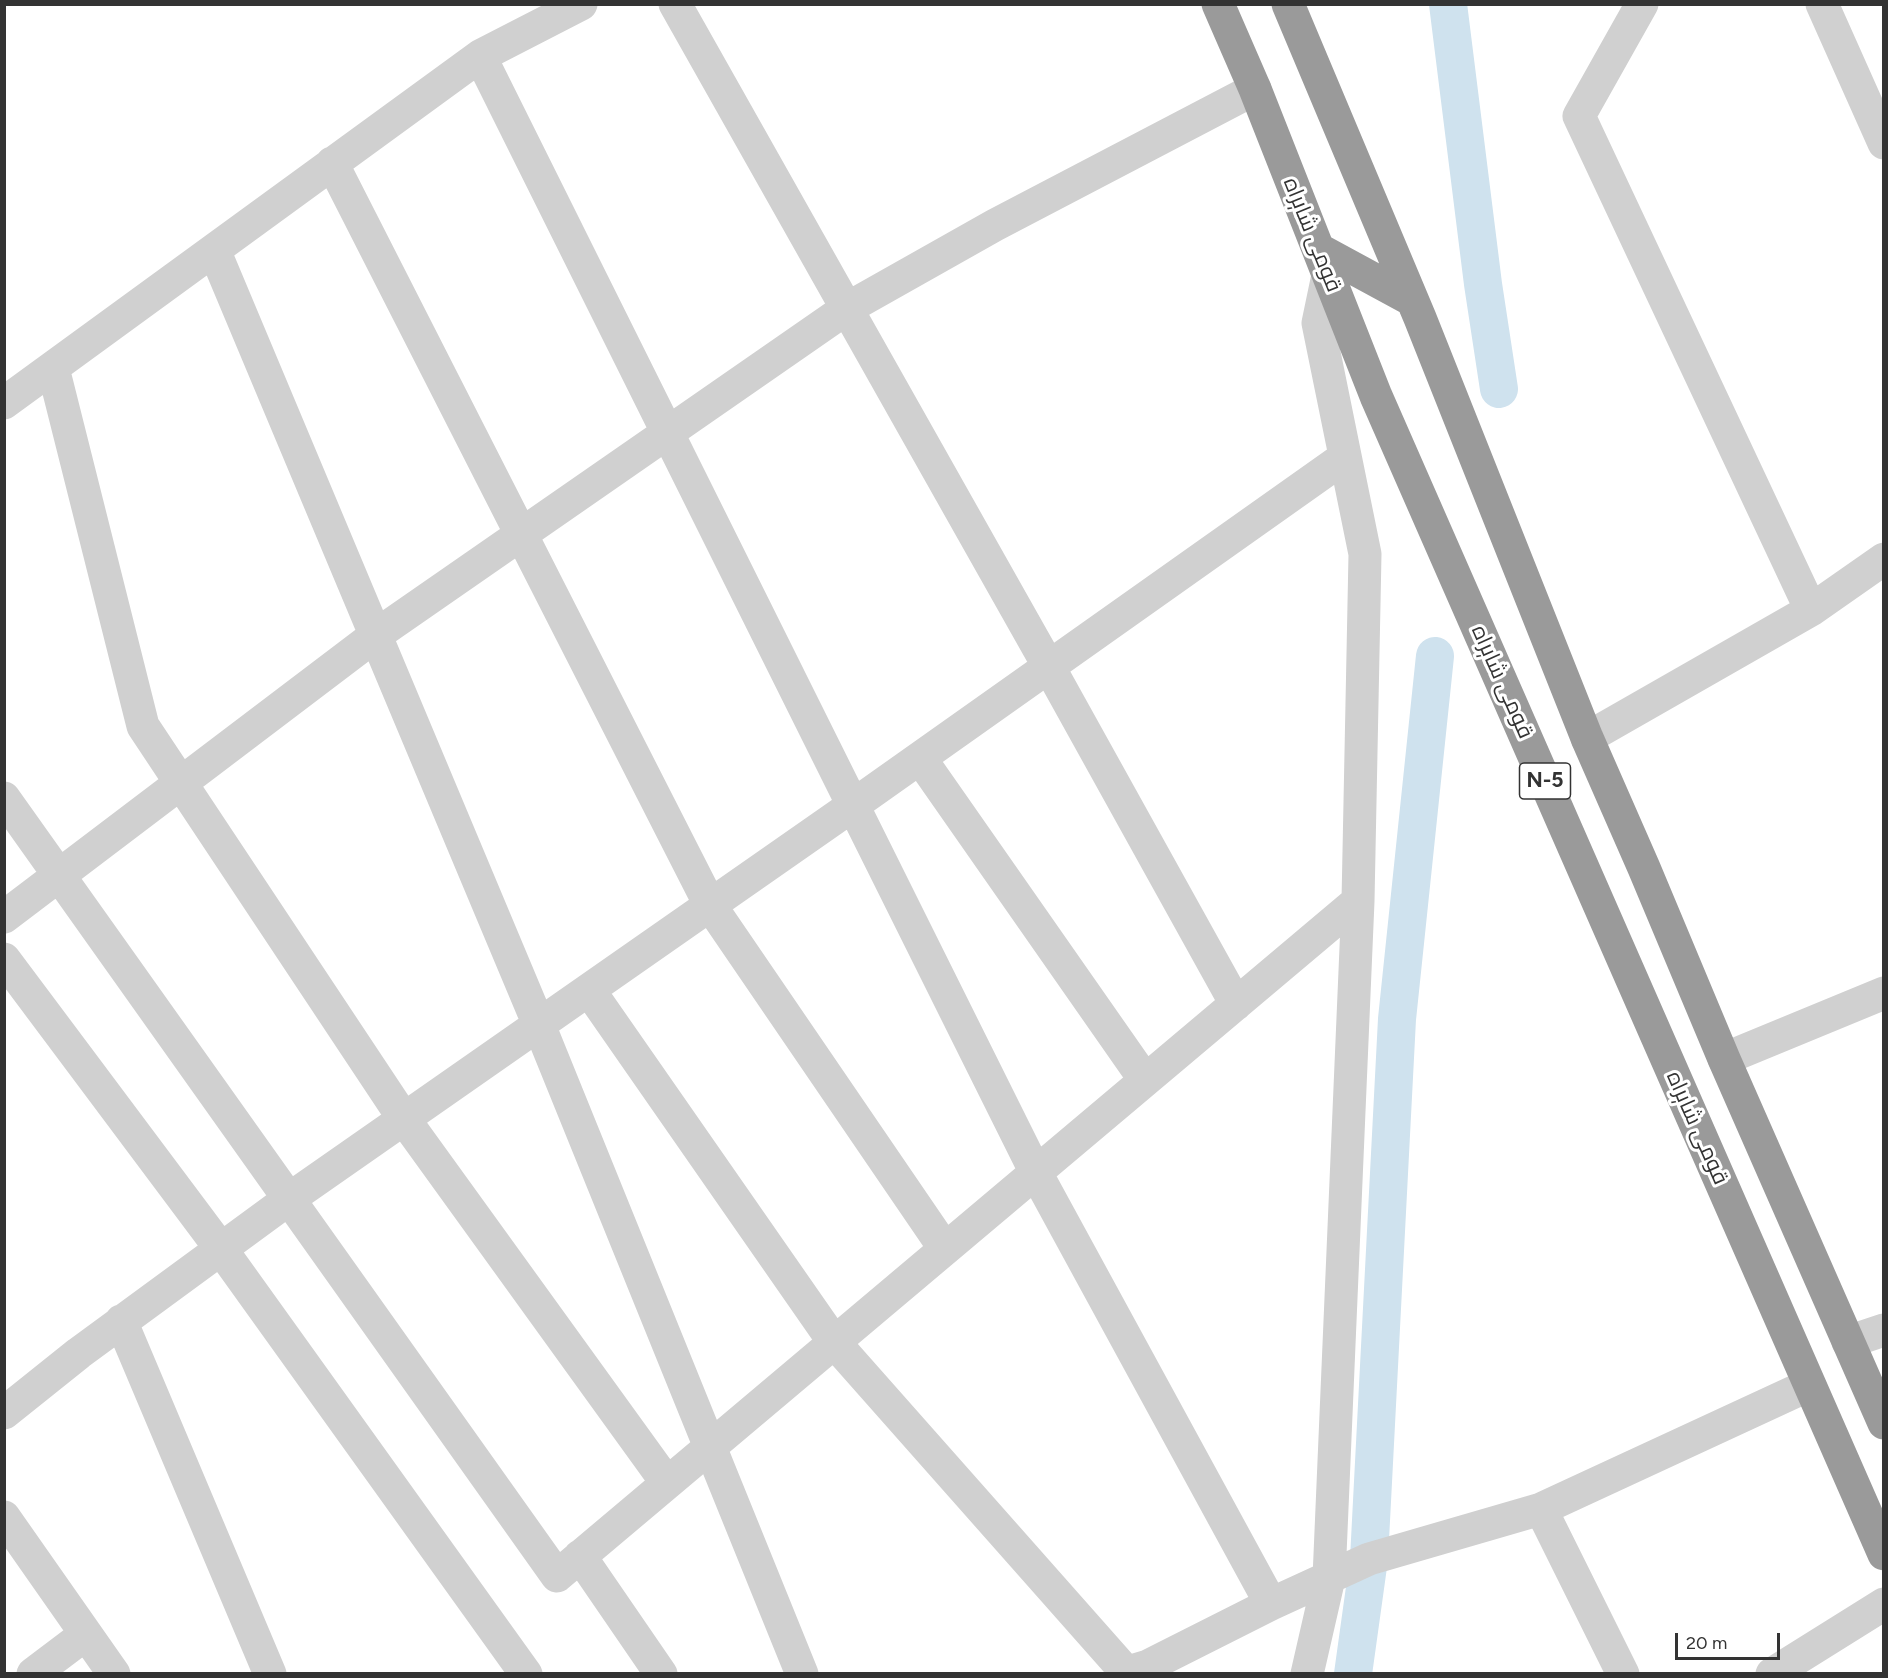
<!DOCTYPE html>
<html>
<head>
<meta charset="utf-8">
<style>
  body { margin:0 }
  #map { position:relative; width:1888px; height:1678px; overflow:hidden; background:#fff; font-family:Figtree,sans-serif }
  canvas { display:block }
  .frame { position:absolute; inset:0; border:6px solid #333; pointer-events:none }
  .scale { position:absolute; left:1675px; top:1633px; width:105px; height:27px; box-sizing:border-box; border:3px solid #333; border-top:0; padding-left:8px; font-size:18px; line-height:21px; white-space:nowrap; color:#333; -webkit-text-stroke:4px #fff; paint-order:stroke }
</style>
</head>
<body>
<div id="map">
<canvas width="1888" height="1678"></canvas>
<div class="frame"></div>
<div class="scale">20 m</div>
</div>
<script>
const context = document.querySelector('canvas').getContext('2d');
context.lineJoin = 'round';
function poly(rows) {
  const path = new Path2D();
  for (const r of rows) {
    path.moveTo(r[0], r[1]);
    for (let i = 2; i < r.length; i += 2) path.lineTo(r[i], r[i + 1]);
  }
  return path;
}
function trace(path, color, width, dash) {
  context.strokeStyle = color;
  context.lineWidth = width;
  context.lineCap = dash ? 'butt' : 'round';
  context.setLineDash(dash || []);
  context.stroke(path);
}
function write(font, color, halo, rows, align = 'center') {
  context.font = font + ' Figtree,Cairo,sans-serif';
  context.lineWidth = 6;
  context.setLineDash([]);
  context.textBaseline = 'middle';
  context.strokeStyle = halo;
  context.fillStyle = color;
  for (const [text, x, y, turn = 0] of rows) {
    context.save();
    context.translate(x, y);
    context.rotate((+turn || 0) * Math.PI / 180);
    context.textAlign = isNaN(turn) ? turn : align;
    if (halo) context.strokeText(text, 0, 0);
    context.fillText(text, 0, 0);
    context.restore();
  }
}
const canal = poly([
  [1448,4,1483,284,1499,389],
  [1353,1674,1369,1559,1397,1019,1435,656]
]);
const street = poly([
  [675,4,1049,667,1236,1004],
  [1822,4,1884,143],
  [480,56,1036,1173,1271,1604],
  [332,163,710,905,945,1249],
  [214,250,539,1025,802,1674],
  [53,368,143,726,404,1119,667,1483],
  [4,403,480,56,581,4],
  [1811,610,1884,559],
  [1587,738,1811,610,1579,116,1642,4],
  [920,758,1145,1080],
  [4,798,557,1576,1358,901],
  [4,917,376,635,846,309,995,225,1255,89],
  [4,959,221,1249,526,1674],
  [589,990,834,1342,1126,1672],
  [1724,1059,1884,993],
  [121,1321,270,1674],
  [1848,1342,1884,1330],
  [4,1413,79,1353,289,1199,852,806,1345,457],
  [1541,1509,1623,1674],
  [4,1517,114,1674],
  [580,1556,661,1674],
  [33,1674,86,1634],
  [1121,1674,1148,1666,1271,1604,1369,1559,1541,1509,1809,1385],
  [1307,1674,1329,1578,1358,901,1365,554,1318,323,1328,275],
  [1772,1674,1884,1604]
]);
const highway = poly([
  [1218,4,1255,89,1376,396,1884,1554],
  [1288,4,1420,318,1587,738,1644,868,1724,1059,1884,1423],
  [1318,249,1412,300]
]);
const shields = [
  [1545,781,51]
];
const shieldNames = [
  ["N-5",1545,781]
];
const streetNames = [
  ["قومی شاہراہ",1312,235,68],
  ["قومی شاہراہ",1502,682,66],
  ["قومی شاہراہ",1697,1128,66]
];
trace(canal, '#cfe2ee', 38);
trace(street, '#d0d0d0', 33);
trace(highway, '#9a9a9a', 33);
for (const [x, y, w] of shields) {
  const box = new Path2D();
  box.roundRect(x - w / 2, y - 18, w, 36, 4.5);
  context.fillStyle = '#fff';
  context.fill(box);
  trace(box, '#333', 1.5);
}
write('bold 21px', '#333', null, shieldNames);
write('22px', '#333', '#fff', streetNames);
</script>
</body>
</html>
